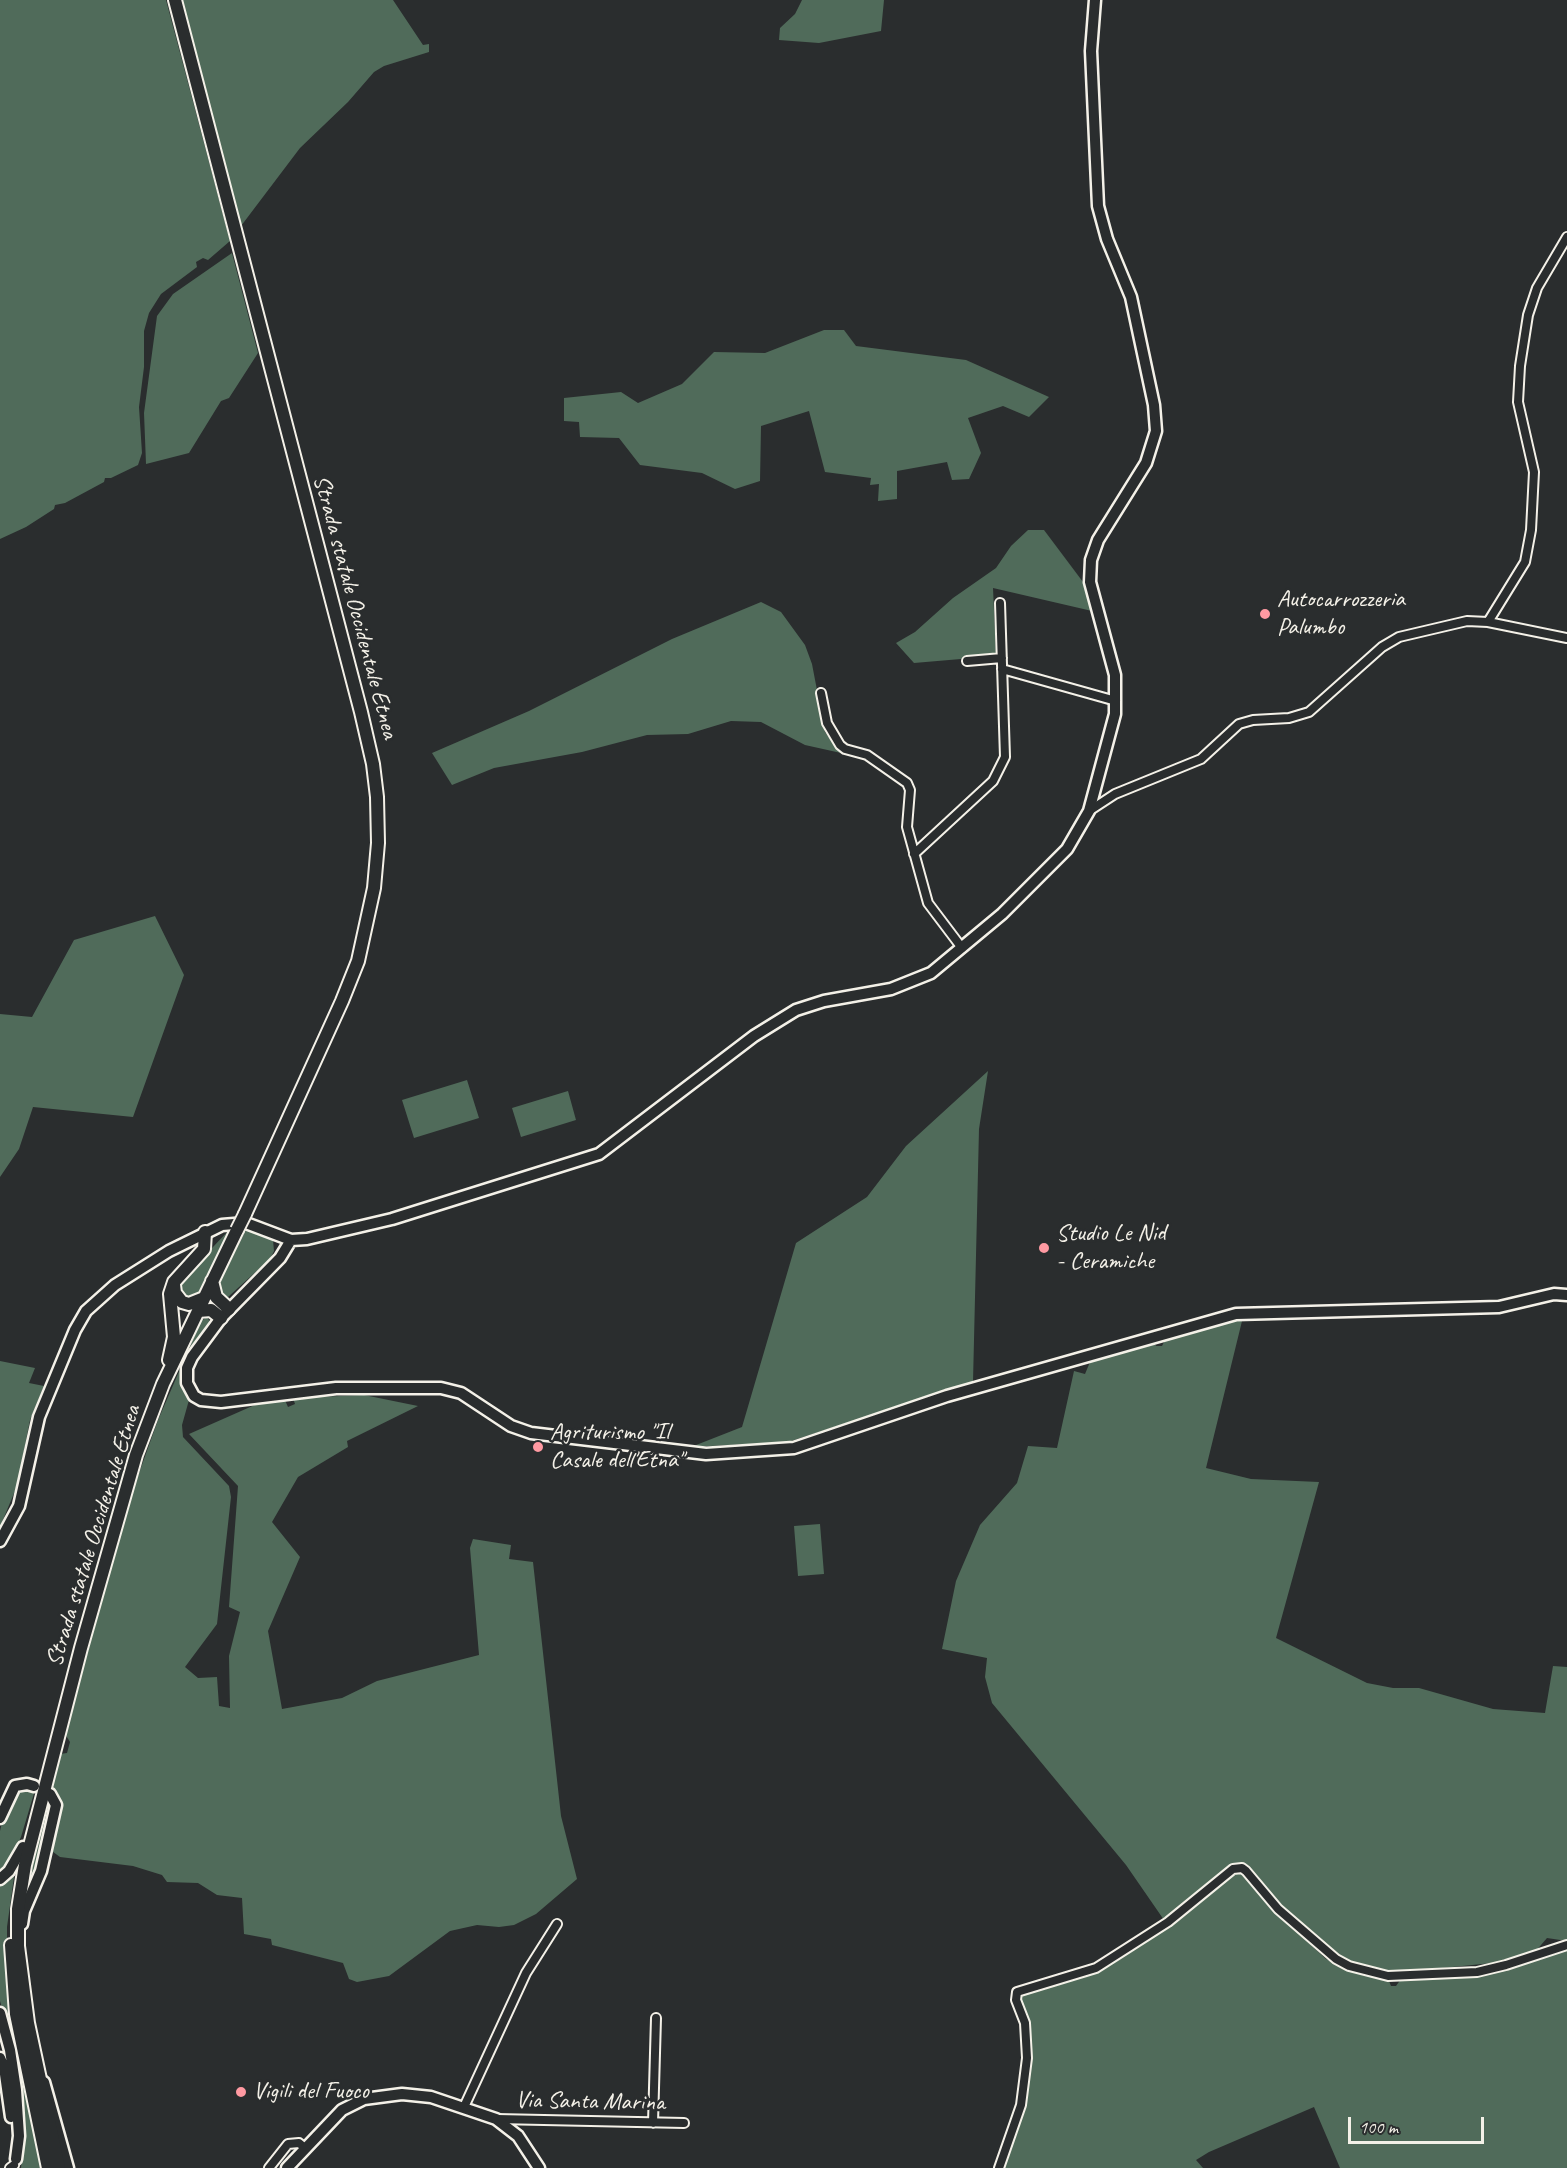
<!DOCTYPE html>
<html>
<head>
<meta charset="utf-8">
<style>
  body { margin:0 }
  #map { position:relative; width:1567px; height:2168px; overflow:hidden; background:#2a2d2e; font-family:Caveat,sans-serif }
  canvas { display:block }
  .scale { position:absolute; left:1348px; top:2117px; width:136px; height:27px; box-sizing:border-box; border:3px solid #f4f1e8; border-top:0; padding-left:8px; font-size:18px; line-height:21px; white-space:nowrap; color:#f4f1e8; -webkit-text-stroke:4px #2a2d2e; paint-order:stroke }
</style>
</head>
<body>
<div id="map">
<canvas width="1567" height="2168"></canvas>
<div class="scale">100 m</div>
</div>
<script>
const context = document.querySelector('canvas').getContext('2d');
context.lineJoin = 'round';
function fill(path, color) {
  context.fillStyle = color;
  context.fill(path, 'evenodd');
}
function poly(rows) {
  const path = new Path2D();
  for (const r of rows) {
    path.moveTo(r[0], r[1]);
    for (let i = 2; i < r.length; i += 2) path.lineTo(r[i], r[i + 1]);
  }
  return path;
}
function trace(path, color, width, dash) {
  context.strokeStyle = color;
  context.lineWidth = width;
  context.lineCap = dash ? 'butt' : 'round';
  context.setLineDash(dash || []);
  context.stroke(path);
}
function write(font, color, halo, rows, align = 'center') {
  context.font = font + ' Caveat,sans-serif';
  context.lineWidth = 5;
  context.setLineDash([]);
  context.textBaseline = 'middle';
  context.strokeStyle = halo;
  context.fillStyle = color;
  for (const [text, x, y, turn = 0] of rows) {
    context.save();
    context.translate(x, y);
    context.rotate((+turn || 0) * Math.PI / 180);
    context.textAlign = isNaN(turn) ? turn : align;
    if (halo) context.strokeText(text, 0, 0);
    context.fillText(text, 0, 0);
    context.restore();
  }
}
const green = poly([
  [0,0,166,0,230,241,208,260,203,258,196,262,197,267,161,294,149,313,144,331,144,367,139,407,142,453,138,465,111,478,105,478,104,482,65,503,55,505,54,509,26,527,0,539],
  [182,0,393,0,423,45,429,44,429,52,384,66,374,72,348,102,300,148,241,226],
  [802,0,884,0,881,31,819,43,779,40,780,28,795,14],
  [232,253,258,353,229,398,221,401,189,453,146,464,144,413,157,316,173,294],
  [824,330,844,330,856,346,966,360,1049,397,1029,417,1003,406,968,418,981,453,969,479,952,480,947,462,897,471,897,499,878,501,879,484,870,485,871,478,825,472,809,411,761,426,760,481,735,489,702,473,640,465,619,438,580,437,579,422,564,421,564,398,621,392,638,403,682,384,714,352,765,353],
  [1028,530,1044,530,1086,586,1092,611,993,588,996,656,914,663,896,643,915,632,953,598,996,568,1011,546],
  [761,602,781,612,805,645,812,664,825,732,841,753,805,745,761,722,731,721,688,734,647,735,582,752,494,768,452,785,432,753,529,711,672,639],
  [155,916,184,975,133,1117,33,1107,19,1149,0,1177,0,1014,32,1017,74,940],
  [988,1071,979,1129,973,1382,788,1442,691,1447,742,1427,796,1243,867,1197,906,1146],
  [467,1080,479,1118,414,1138,402,1100],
  [568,1091,576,1120,521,1137,512,1108],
  [247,1228,269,1236,273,1240,274,1251,270,1259,228,1297,223,1295,219,1283],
  [230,1229,200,1291,190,1299,180,1296,179,1283],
  [207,1317,211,1323,191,1351,182,1372,182,1389,189,1400,182,1425,183,1437,229,1486,231,1497,217,1624,185,1667,198,1678,217,1677,219,1706,230,1708,229,1656,240,1612,229,1607,238,1486,189,1434,266,1400,284,1398,288,1407,295,1404,293,1398,364,1395,418,1406,347,1441,348,1447,298,1477,272,1522,300,1557,268,1631,282,1709,342,1698,377,1681,479,1655,470,1548,473,1539,511,1545,509,1559,533,1562,561,1816,577,1879,536,1914,514,1925,499,1927,477,1925,450,1931,389,1976,357,1982,349,1979,343,1963,272,1945,271,1939,244,1934,242,1898,217,1895,198,1883,167,1882,162,1875,133,1866,60,1857,49,1849,61,1804,60,1798,50,1789,60,1754,67,1753,70,1742,65,1734,129,1501,158,1420,201,1321],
  [1243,1317,1206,1468,1251,1479,1319,1482,1276,1638,1367,1683,1393,1688,1419,1688,1493,1709,1545,1713,1553,1666,1567,1667,1567,1941,1547,1938,1535,1952,1502,1962,1393,1973,1351,1963,1334,1953,1279,1907,1242,1863,1234,1863,1164,1920,1126,1865,992,1703,985,1677,987,1658,942,1649,956,1581,980,1525,1017,1483,1028,1446,1057,1448,1074,1371,1085,1374,1090,1362,1154,1342,1156,1346,1162,1346,1165,1340],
  [0,1361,35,1368,29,1383,44,1386,30,1420,17,1486,0,1527],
  [820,1524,824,1574,798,1576,794,1526],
  [20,1787,35,1790,21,1837,10,1862,0,1876,0,1831,3,1818],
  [48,1796,52,1803,40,1858,25,1900,30,1858],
  [15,1870,7,1927,7,1996,42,2168,21,2168,23,2144,15,2053,0,2001,0,1884],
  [1233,1873,1243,1873,1280,1916,1326,1959,1357,1973,1389,1981,1391,1986,1396,1986,1401,1979,1432,1978,1505,1969,1567,1947,1567,2168,1340,2168,1314,2107,1209,2152,1196,2160,1203,2168,1002,2168,1024,2106,1027,2085,1019,1995,1098,1971]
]);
const street = poly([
  [1488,622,1525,562,1531,530,1534,472,1518,402,1520,366,1528,315,1537,288,1567,237],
  [967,661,1002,658],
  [1002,669,1116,701],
  [821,693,827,723,840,745,845,749,867,755,907,783,910,790,907,827,928,903,962,948],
  [1089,811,1115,794,1201,759,1239,724,1253,720,1289,718,1309,712,1382,647,1399,637,1467,621,1488,622,1567,638],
  [914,854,993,781,1005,757,1000,603],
  [464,2107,526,1973,557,1924],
  [497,2119,684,2123],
  [653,2123,656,2018],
  [10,2168,14,2165],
  [269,2168,288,2144,299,2143,305,2148],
  [999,2168,1021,2105,1027,2058,1025,2023,1016,2000,1017,1992,1096,1968,1168,1922,1233,1869,1242,1868,1246,1871,1278,1909,1336,1959,1349,1966,1388,1976,1477,1972,1506,1965,1567,1945]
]);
const secondary = poly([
  [291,1240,280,1258,221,1318,192,1357,187,1368,187,1383,194,1396,201,1400,221,1402,336,1388,441,1388,461,1393,511,1426,531,1433,706,1454,794,1448,947,1396,1236,1314,1499,1307,1554,1294,1567,1295],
  [0,1541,19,1506,39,1417,75,1330,86,1311,115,1285,169,1251,222,1225,246,1223,291,1240,307,1239,392,1219,599,1154,754,1036,796,1010,824,1001,891,989,931,973,1002,914,1067,849,1089,811,1115,714,1115,675,1090,582,1091,560,1098,540,1146,463,1156,431,1154,405,1131,297,1107,239,1098,206,1091,51,1095,0],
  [0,1818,15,1786,27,1784,34,1786],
  [0,1879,9,1871,23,1847],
  [22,1924,24,1911,41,1871,56,1805,50,1794],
  [0,2013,10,2050,16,2090,19,2136,16,2159],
  [0,2058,4,2067,11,2117],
  [44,2082,68,2168],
  [287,2168,342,2110,364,2099,402,2094,431,2097,496,2119,518,2136,539,2168]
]);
const primary = poly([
  [175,0,361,712,373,764,377,797,378,843,374,888,358,961,342,1001,245,1214],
  [212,1281,216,1297,229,1309],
  [174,1285,175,1293,182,1302,189,1304,204,1298],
  [198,1311,211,1310,221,1318],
  [169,1360,174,1337,170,1294,174,1282,204,1249,205,1232],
  [11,1945,16,2014,48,2168],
  [59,2168,28,2023,18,1946,18,1909,25,1865,81,1648,136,1455,163,1384,237,1230]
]);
const primaryBridge = poly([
  [237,1230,245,1214]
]);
const markers = [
  [1265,614,6,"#ff9aa2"],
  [1044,1248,6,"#ff9aa2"],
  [538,1447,6,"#ff9aa2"],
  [241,2092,6,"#ff9aa2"]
];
const poiNames = [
  ["Autocarrozzeria",1277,600],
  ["Palumbo",1277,628],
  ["Studio Le Nid",1056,1234],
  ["- Ceramiche",1056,1262],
  ["Agriturismo \"Il",550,1433],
  ["Casale dell'Etna\"",550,1461],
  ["Vigili del Fuoco",253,2092]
];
const streetNames = [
  ["Strada statale Occidentale Etnea",355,607,75],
  ["Strada statale Occidentale Etnea",94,1536,-73],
  ["Via Santa Marina",590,2102,1]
];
fill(green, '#506b5a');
trace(street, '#f4f1e8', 12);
trace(secondary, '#f4f1e8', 15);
trace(primary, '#f4f1e8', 16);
trace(street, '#2a2d2e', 8);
trace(secondary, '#2a2d2e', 10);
trace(primary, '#2a2d2e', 12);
trace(primaryBridge, '#f4f1e8', 16, []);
trace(primaryBridge, '#2a2d2e', 12);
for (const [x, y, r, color] of markers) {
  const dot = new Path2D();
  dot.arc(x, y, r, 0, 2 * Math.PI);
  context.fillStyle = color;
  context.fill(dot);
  trace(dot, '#2a2d2e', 2);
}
write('24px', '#f4f1e8', '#2a2d2e', poiNames, 'left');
write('24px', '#f4f1e8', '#2a2d2e', streetNames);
</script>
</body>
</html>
